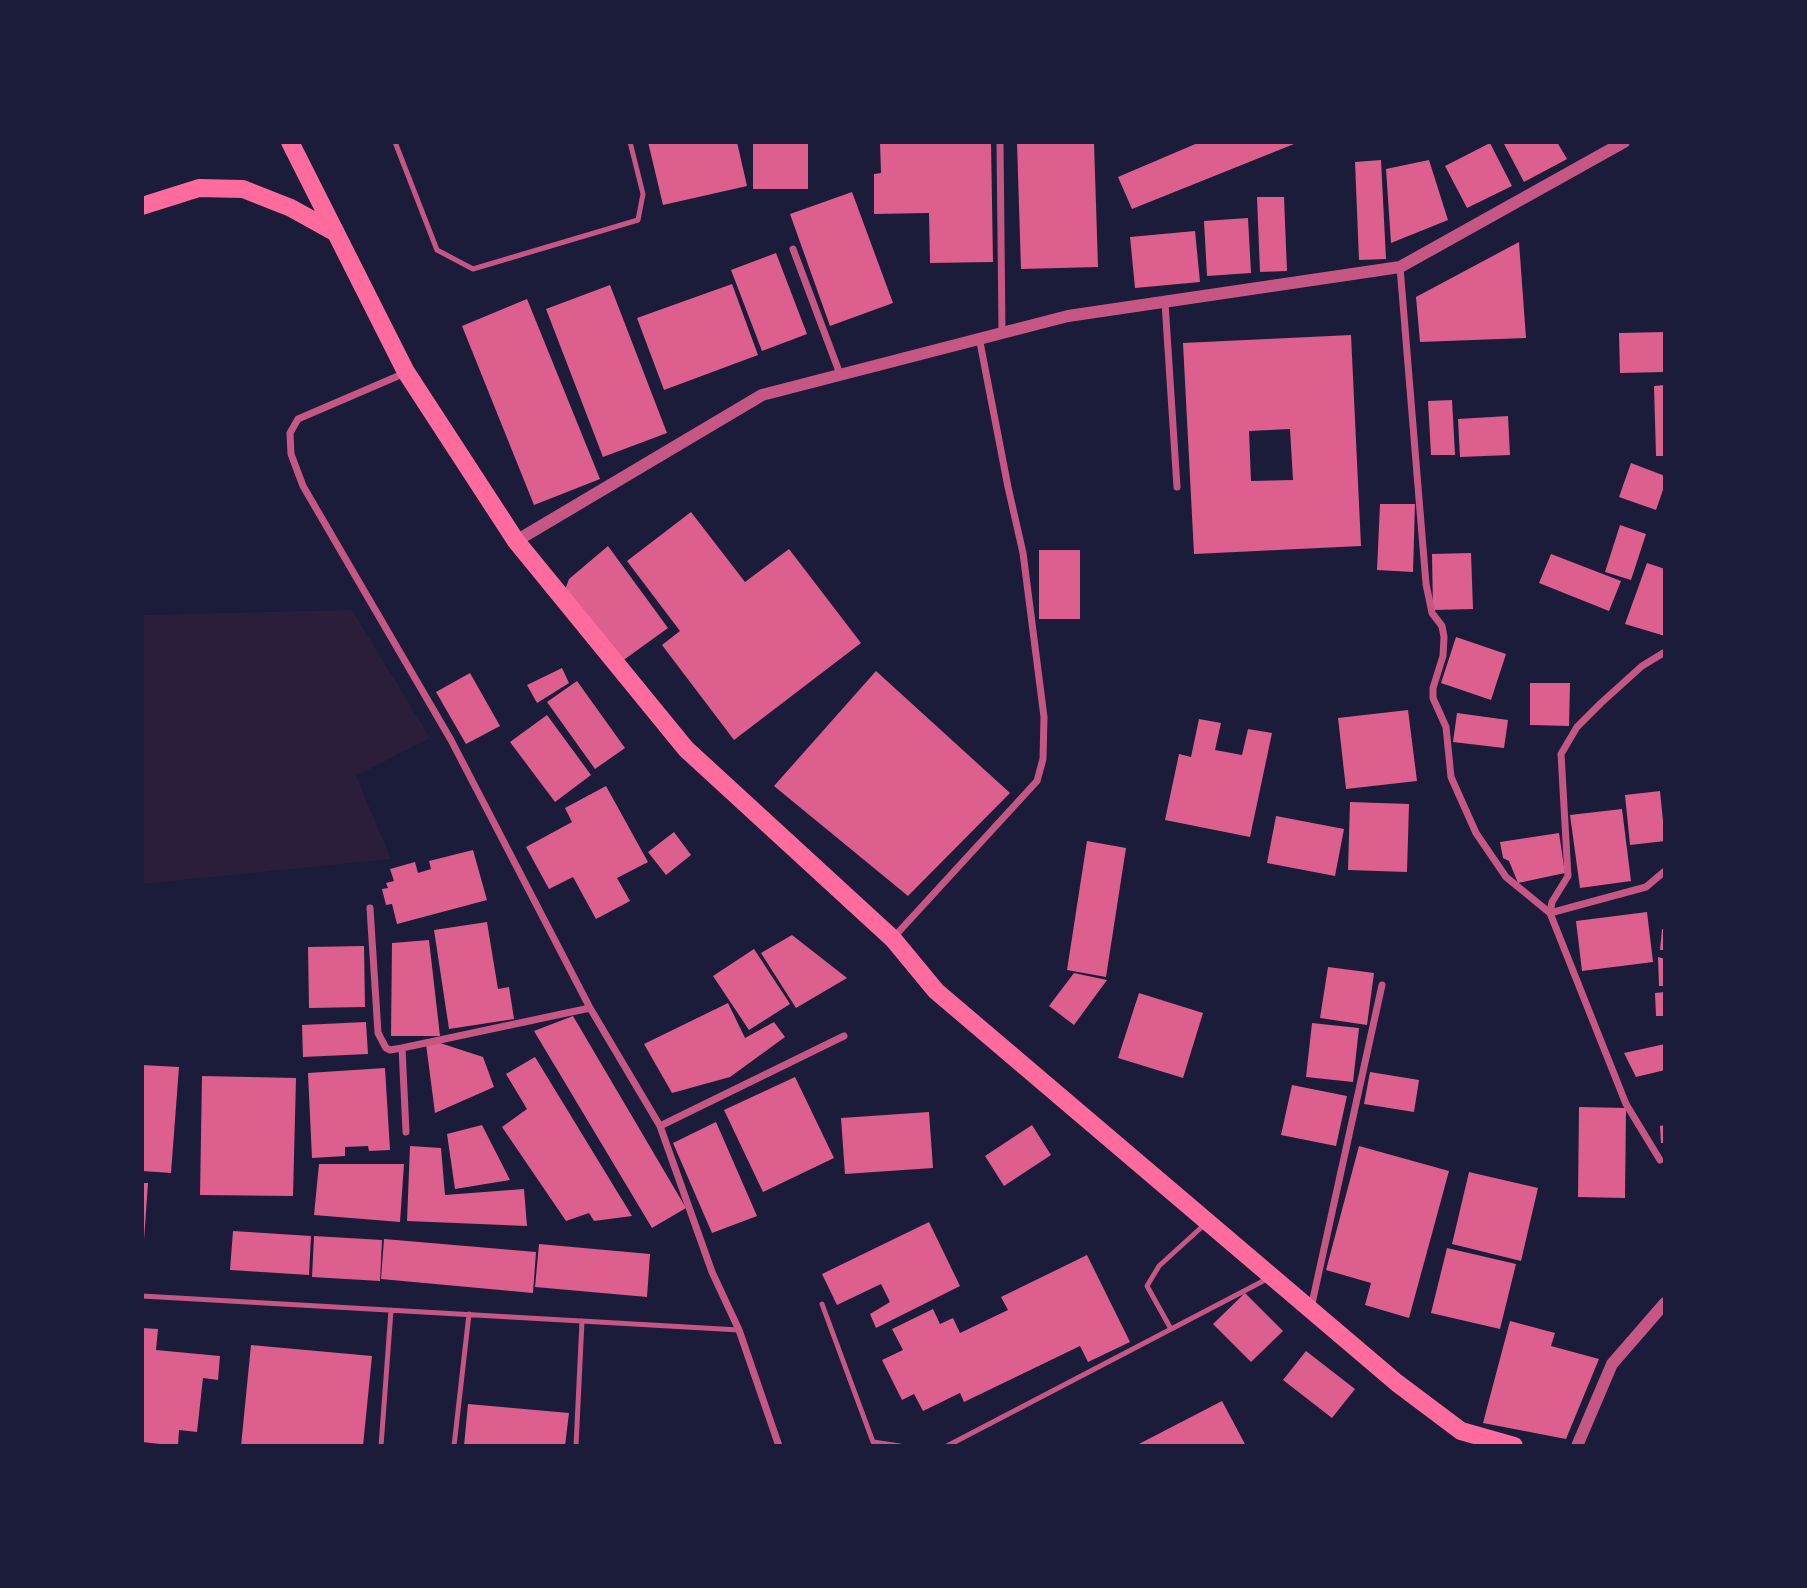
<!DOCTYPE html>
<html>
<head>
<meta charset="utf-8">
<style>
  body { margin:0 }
  #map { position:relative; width:1807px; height:1588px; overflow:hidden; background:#1b1b3a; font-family:"Noto Sans",sans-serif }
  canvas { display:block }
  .frame { position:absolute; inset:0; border:144px solid #1b1b3a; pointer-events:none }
</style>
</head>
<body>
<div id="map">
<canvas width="1807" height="1588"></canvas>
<div class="frame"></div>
</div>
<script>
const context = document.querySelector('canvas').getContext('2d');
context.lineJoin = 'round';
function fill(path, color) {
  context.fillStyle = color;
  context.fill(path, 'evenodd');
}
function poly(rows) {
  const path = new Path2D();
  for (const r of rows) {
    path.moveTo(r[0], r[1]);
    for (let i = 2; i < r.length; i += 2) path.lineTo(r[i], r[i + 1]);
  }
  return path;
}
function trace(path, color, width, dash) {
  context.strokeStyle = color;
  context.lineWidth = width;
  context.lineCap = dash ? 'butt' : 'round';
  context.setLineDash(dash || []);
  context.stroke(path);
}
const green = poly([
  [352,610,430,738,356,776,391,859,142,884,142,615]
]);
const building = poly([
  [648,142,737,142,747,186,663,205],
  [753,142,808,142,808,189,753,189],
  [880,142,991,142,993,262,930,263,929,213,874,214,874,174,881,173],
  [1094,142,1098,267,1021,269,1017,143],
  [1200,142,1299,142,1132,209,1118,177],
  [1503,142,1557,142,1567,159,1524,182],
  [1490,143,1512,186,1467,208,1445,166],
  [1381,160,1386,259,1359,260,1355,162],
  [1429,160,1448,220,1391,243,1386,169],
  [852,192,893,303,830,326,790,214],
  [1257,197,1284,197,1287,271,1260,272],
  [1248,218,1251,273,1207,276,1204,221],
  [1195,231,1200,282,1135,288,1130,237],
  [1519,242,1526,338,1420,342,1416,297],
  [776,253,807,334,762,351,731,270],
  [732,284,758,355,664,390,637,318],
  [610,285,667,433,603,457,546,309],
  [527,299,600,479,534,505,462,326],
  [1665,332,1665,372,1620,373,1619,333],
  [1351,335,1361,546,1194,554,1183,343],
  [1290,429,1293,480,1251,481,1249,431],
  [1665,385,1665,456,1656,456,1654,386],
  [1452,400,1455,455,1431,455,1428,401],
  [1508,416,1510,455,1460,457,1458,419],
  [1631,463,1665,476,1665,484,1656,510,1619,497],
  [1380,504,1415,504,1413,572,1377,570],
  [691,512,745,582,789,549,861,643,734,740,662,645,680,631,627,561],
  [1620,525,1646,534,1631,580,1605,572],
  [608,546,668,628,618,664,565,590,569,579],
  [1039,550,1080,550,1080,619,1039,619],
  [1471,553,1473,609,1433,610,1432,554],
  [1551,554,1621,581,1609,611,1539,583],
  [1647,563,1665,569,1665,636,1625,624],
  [1456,637,1506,654,1491,700,1441,683],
  [562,668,569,683,537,703,527,685],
  [876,671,1010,793,908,896,774,786],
  [470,673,500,726,466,744,436,692],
  [577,681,625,748,595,769,547,702],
  [1530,683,1570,683,1569,726,1530,725],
  [1408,710,1417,781,1346,789,1338,718],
  [1457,713,1508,720,1504,748,1453,742],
  [547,715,591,775,555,802,510,742],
  [1199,719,1221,723,1215,750,1242,755,1248,729,1272,733,1250,837,1165,820,1179,754,1191,757],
  [606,786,648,862,617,878,630,901,596,919,573,877,549,889,526,847,572,822,565,808],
  [1660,791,1665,841,1630,845,1625,795],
  [1350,802,1409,804,1407,872,1348,870],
  [1622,809,1631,881,1580,888,1570,815],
  [1276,816,1344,829,1335,876,1267,863],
  [674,832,691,855,666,875,648,852],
  [1559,833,1565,873,1518,883,1509,861,1503,858,1500,842],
  [1087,841,1126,848,1106,977,1067,970],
  [473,850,487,900,397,924,392,904,386,905,382,889,388,888,386,883,394,881,390,869,415,862,418,873,431,869,429,861],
  [1647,912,1653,962,1582,971,1576,921],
  [487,922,498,989,509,987,514,1019,449,1029,434,930],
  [1662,929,1665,929,1665,950,1660,950],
  [792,935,847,978,796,1008,761,953],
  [429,940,440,1036,391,1036,392,943],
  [364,946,365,1007,309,1008,308,947],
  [754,949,790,1004,749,1030,713,976],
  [1658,957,1665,959,1665,986,1659,986],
  [1328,967,1374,973,1367,1025,1320,1018],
  [1074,973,1107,980,1074,1025,1049,1006],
  [1665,992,1665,1016,1656,1016,1655,993],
  [1139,993,1203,1013,1183,1078,1118,1058],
  [728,1003,745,1038,774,1022,785,1037,730,1077,672,1093,644,1044],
  [573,1016,686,1208,652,1228,534,1031],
  [366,1022,368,1054,303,1057,302,1025],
  [1312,1023,1359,1028,1353,1082,1306,1077],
  [440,1043,483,1057,494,1087,435,1113,426,1044],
  [1665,1044,1665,1070,1636,1077,1624,1053],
  [535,1057,632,1216,594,1221,589,1213,566,1221,502,1127,527,1109,506,1074],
  [142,1065,179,1067,171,1173,142,1171],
  [385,1068,390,1150,369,1151,368,1146,345,1147,345,1156,312,1158,308,1073],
  [1370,1072,1419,1080,1414,1112,1364,1104],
  [202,1076,296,1078,293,1196,200,1195],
  [795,1077,834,1158,763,1192,724,1110],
  [1292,1085,1347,1096,1336,1146,1281,1135],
  [1579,1107,1626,1108,1625,1198,1578,1197],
  [929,1112,933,1168,845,1174,841,1118],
  [716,1122,757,1216,712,1233,673,1143],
  [482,1125,510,1180,455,1189,447,1134],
  [1032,1125,1051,1155,1004,1186,985,1156],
  [1665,1125,1665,1143,1661,1143,1660,1126],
  [410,1146,441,1148,445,1195,524,1189,527,1226,407,1221],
  [1359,1146,1449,1171,1409,1318,1365,1305,1371,1283,1326,1270],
  [319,1164,404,1164,400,1222,314,1215],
  [1469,1172,1538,1188,1521,1261,1452,1244],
  [142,1183,148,1183,144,1240,142,1240],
  [929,1222,960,1286,876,1328,870,1314,890,1302,881,1284,837,1305,822,1274],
  [233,1231,311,1236,309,1275,230,1270],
  [314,1236,382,1240,380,1281,312,1277],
  [384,1239,536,1252,533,1293,381,1279],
  [539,1244,650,1254,647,1297,535,1287],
  [1447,1248,1516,1264,1500,1329,1431,1313],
  [1087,1255,1130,1342,1088,1362,1080,1346,964,1402,960,1393,923,1411,914,1394,902,1400,882,1360,903,1350,892,1329,933,1309,940,1324,953,1318,960,1333,1008,1310,1001,1297],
  [1245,1293,1283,1331,1251,1362,1213,1324],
  [1510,1321,1555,1333,1551,1346,1599,1359,1566,1439,1483,1423],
  [142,1328,158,1329,156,1350,220,1356,218,1380,203,1378,197,1432,179,1430,178,1446,142,1442],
  [251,1345,372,1356,363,1446,241,1446],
  [1306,1351,1355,1389,1332,1418,1283,1380],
  [1222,1401,1246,1446,1135,1446],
  [468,1404,569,1413,565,1446,464,1446]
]);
const service = poly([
  [395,142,437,250,473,269,638,220,643,194,630,142],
  [142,1296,739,1330],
  [822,1304,873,1442,900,1446],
  [1171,1329,1147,1286,1159,1266,1204,1225],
  [381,1446,391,1310],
  [454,1446,469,1314],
  [576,1446,582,1321],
  [947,1446,1267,1279]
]);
const minor = poly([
  [1000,142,1002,331],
  [793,249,840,374],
  [1400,267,1426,584,1432,613,1442,626,1444,637,1443,656,1433,688,1433,698,1446,727,1451,777,1476,833,1506,877,1550,913,1646,887,1665,871],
  [1165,303,1177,487],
  [405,373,298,419,290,433,291,454,303,486,451,740,590,1008,660,1126,712,1272,739,1330,779,1446],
  [370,908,378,1033,386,1048,390,1050,402,1048,590,1008],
  [893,938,1037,781,1043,759,1044,717,1023,553,1008,487,979,337],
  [402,1048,406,1132],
  [660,1126,844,1036],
  [1660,1160,1626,1104,1550,913,1552,902,1568,876,1561,754,1577,727,1601,703,1642,666,1665,652],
  [1311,1308,1382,985]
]);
const tertiary = poly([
  [516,541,762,395,1068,316,1400,267,1624,142],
  [1577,1446,1612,1364,1665,1303]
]);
const primary = poly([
  [290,142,406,372,516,541,686,749,893,939,936,991,1397,1383,1461,1431,1514,1446],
  [142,206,199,188,243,189,291,208,336,233]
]);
fill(green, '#2a1e3b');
fill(building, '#dd5f8e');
trace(service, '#c65784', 5);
trace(minor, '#c65784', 7);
trace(tertiary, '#c65784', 12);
trace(primary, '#ff6b9d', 18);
</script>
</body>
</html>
